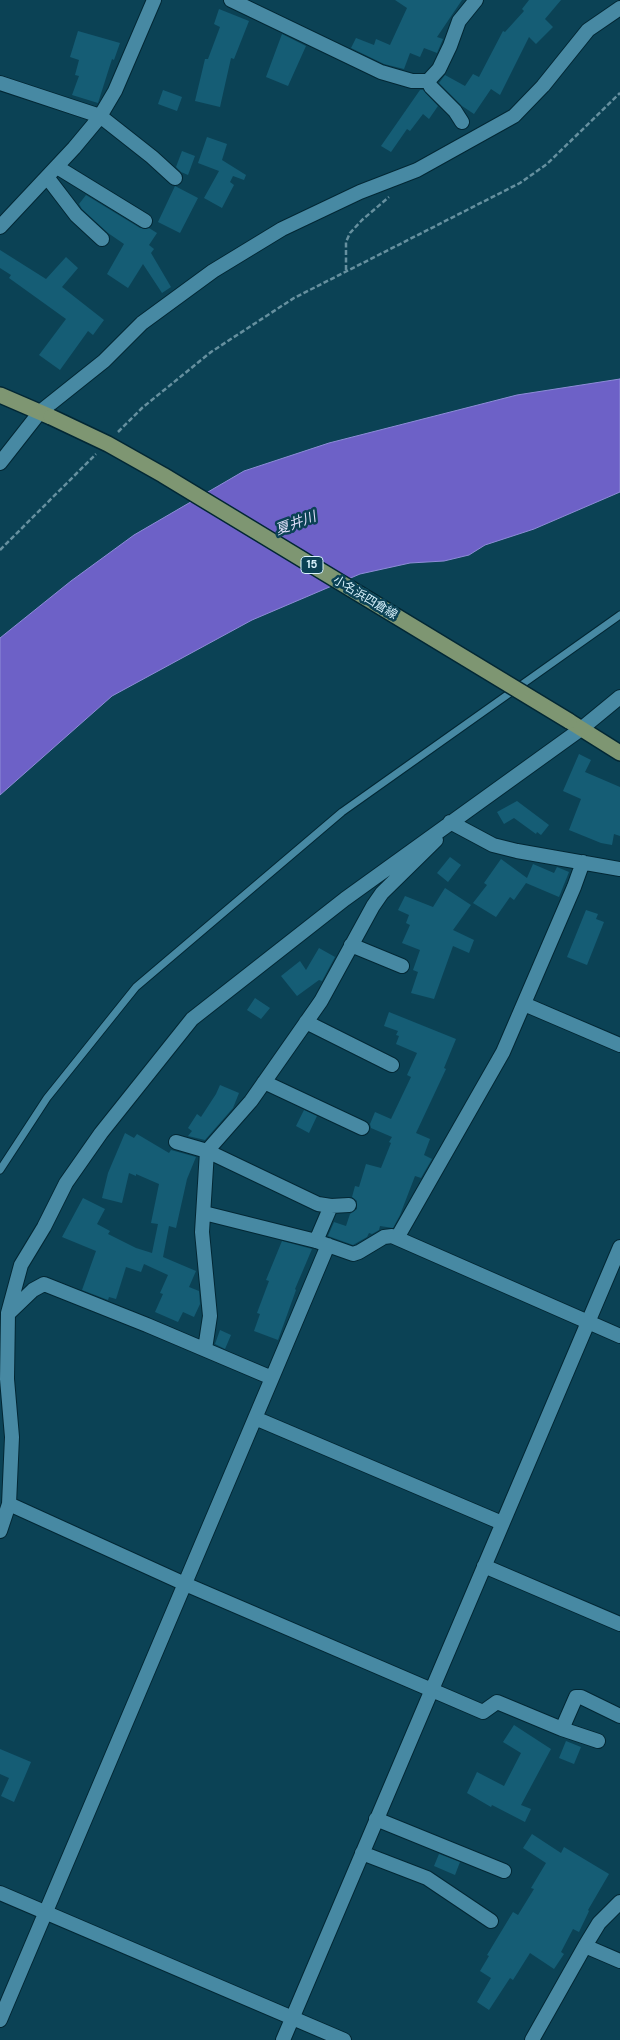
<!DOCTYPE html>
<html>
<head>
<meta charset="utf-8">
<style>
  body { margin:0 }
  canvas { display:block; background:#0b4255 }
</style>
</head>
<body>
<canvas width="620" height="2040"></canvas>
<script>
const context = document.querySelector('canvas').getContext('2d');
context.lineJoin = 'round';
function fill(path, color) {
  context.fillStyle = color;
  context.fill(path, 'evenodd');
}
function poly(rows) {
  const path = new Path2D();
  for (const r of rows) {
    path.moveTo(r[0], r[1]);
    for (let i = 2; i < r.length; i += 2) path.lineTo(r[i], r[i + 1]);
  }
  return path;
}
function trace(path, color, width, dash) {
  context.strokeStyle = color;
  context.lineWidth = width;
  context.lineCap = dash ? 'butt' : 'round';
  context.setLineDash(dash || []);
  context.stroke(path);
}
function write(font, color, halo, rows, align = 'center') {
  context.font = font + ' "DM Sans","Noto Sans JP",sans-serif';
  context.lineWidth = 5;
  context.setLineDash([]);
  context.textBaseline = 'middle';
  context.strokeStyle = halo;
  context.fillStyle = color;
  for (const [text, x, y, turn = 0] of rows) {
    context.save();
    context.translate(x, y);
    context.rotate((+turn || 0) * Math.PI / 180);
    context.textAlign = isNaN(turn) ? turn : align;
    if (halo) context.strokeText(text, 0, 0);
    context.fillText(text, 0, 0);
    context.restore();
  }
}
const water = poly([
  [620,379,620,492,534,529,485,545,469,555,444,561,410,563,360,574,252,620,112,696,0,795,0,638,71,581,134,535,244,471,329,443,517,395,620,379]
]);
const building = poly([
  [395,0,462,0,437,37,443,39,437,53,424,48,420,57,410,53,404,69,384,64,351,48,356,38,374,45,376,39,390,45,407,8],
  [529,0,561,0,545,19,553,27,536,44,529,37,500,95,491,89,474,114,462,106,439,83,445,75,465,86,473,74,479,77,503,31,505,32,524,11,522,9],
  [219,9,249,21,234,59,231,58,220,107,195,101,205,59,208,59,220,27,214,24],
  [78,31,120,43,114,60,112,59,98,103,72,95,79,76,75,75,79,60,70,57],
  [282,34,306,46,288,86,266,77],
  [163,90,182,97,177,111,158,104],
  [420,90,423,90,438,106,429,119,423,114,410,131,407,129,391,152,381,146],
  [207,137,227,144,222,160,246,175,244,180,233,176,230,182,234,185,222,208,204,198,219,171,198,163],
  [182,151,195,156,188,175,181,172,176,167],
  [175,186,198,198,180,233,158,222],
  [86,195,140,228,149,228,157,233,149,245,154,249,151,253,171,287,162,293,143,264,128,288,107,274,124,244,108,233,82,209,79,204],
  [0,250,46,279,66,257,78,268,62,287,104,320,93,335,88,331,60,370,39,355,66,319,9,278,11,275,0,268],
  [579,754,591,760,585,772,620,787,620,836,614,834,612,845,601,843,569,830,581,799,563,791],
  [517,801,549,825,541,835,537,832,536,834,514,818,504,824,497,812],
  [450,857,461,865,448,882,437,873],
  [501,859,527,878,533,864,554,873,557,867,569,872,559,897,526,883,514,900,510,897,496,917,473,903,487,885,484,883],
  [445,888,471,905,453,930,474,940,469,953,453,946,434,999,411,993,418,972,413,970,420,950,402,943,410,925,406,923,409,915,398,910,405,896,433,907],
  [586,910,598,914,596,919,604,922,587,965,567,957],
  [319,948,335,957,322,981,319,980,297,996,281,976,300,961,306,970],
  [255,998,270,1008,261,1019,247,1010],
  [389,1012,456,1039,444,1068,446,1069,416,1133,430,1139,424,1155,432,1159,421,1178,415,1176,400,1215,393,1228,380,1226,379,1230,372,1234,369,1233,367,1237,353,1245,328,1236,334,1222,346,1226,350,1214,357,1209,357,1201,352,1197,355,1186,359,1187,366,1164,381,1168,391,1143,389,1142,392,1137,371,1128,370,1124,375,1112,391,1119,411,1077,407,1075,417,1053,396,1044,399,1036,396,1035,398,1031,384,1026],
  [220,1085,239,1093,233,1108,205,1140,188,1136,192,1131,188,1128,197,1114,201,1117,216,1094],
  [304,1110,317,1116,309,1133,296,1126],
  [125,1133,134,1138,137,1134,169,1153,171,1150,196,1157,187,1179,176,1228,169,1226,163,1257,196,1271,189,1287,199,1291,200,1304,194,1317,183,1312,178,1322,155,1312,163,1294,160,1293,168,1275,144,1264,141,1272,126,1267,116,1299,109,1297,108,1300,82,1290,96,1251,62,1237,83,1198,105,1209,97,1224,110,1231,108,1234,136,1248,152,1253,158,1224,151,1223,159,1184,136,1174,136,1176,129,1173,122,1203,102,1198,108,1173],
  [282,1241,312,1249,295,1289,296,1290,278,1340,254,1331,260,1314,257,1313,269,1281,266,1280],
  [220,1330,231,1335,225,1349,215,1344],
  [514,1725,551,1749,521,1805,531,1809,525,1822,492,1805,491,1807,467,1793,477,1772,504,1786,521,1753,503,1742],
  [566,1741,581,1747,574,1764,559,1758],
  [0,1749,31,1762,14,1802,1,1796,9,1778,0,1774],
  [532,1834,561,1853,564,1847,609,1874,588,1910,589,1911,579,1932,573,1929,561,1952,564,1954,554,1969,530,1953,513,1980,510,1978,489,2010,477,2002,491,1978,480,1971,489,1956,487,1955,513,1912,518,1915,534,1889,531,1888,546,1863,523,1848],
  [439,1854,460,1862,455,1875,434,1866]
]);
const path = poly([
  [346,270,346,242,350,233,362,220,389,197],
  [118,432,142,408,211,352,294,298,520,183,547,164,620,93],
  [0,550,96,454]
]);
const lane = poly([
  [0,1170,47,1098,136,987,342,812,620,615]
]);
const street = poly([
  [231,0,381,72,412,81,428,81,439,69,450,46,459,21,476,0],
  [428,81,431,87,455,111,462,122],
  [0,83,100,116,152,157,175,178],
  [57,167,145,221],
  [47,177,76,215,102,239],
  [0,227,74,148,99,118,115,91,154,0],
  [0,463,40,412,104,361,142,323,213,271,282,229,360,192,417,170,514,116,543,86,588,30,620,8],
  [450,822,493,845,517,851,620,869],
  [351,945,402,966],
  [524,1004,620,1045],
  [306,1022,392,1065],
  [264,1082,362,1128],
  [176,1142,207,1151,318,1204,331,1206,349,1205],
  [204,1213,316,1241,353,1254,359,1252,384,1237,392,1236,620,1336],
  [397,1238,503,1052,574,887,583,862],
  [316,1241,331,1206],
  [205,1349,210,1316,202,1232,207,1151,251,1101,321,1001,373,906,382,893,436,840],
  [272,1378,328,1245],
  [255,1418,502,1523],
  [9,1504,185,1584,483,1712,497,1702,562,1729,598,1741],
  [0,1531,9,1504,12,1437,7,1379,8,1313,21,1265,44,1227,66,1183,101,1133,192,1019,345,899,581,729,620,697],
  [484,1566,620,1624],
  [562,1729,576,1697,581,1697,620,1716],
  [376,1819,504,1871],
  [362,1853,427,1878,491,1921],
  [0,1893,344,2040],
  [585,1946,599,1923,620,1902],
  [0,2020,272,1378,147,1325,44,1284,33,1290,9,1313],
  [283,2040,620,1247],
  [532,2040,585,1946,620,1961]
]);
const primary = poly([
  [0,395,51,417],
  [569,721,620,753]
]);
const primaryBridge = poly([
  [51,417,108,444,163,475,569,721]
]);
const shields = [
  [312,565,22]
];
const shieldNames = [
  ["15",312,565]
];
const streetNames = [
  ["小名浜四倉線",365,598,31]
];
const waterNames = [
  ["夏井川",296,524,-20]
];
fill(water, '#6d61c7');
trace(water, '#8d8cd7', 1);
fill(building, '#155d75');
trace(lane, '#022734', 9);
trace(street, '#022734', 16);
trace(primary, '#022734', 18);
trace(path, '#66909f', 2.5, [5, 2.5]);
trace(lane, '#4789a3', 7);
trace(street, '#4789a3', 14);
trace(primary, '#7e9672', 15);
trace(primaryBridge, '#022734', 18, []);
trace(primaryBridge, '#7e9672', 15);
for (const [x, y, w] of shields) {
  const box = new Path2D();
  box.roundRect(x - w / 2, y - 8.5, w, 17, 4);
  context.fillStyle = '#0b4255';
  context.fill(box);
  trace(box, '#d8f2fd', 1);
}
write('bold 11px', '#d8f2fd', null, shieldNames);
write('12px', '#d8f2fd', '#0b4255', streetNames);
write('italic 14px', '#dfdffa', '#0b4255', waterNames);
</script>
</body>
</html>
